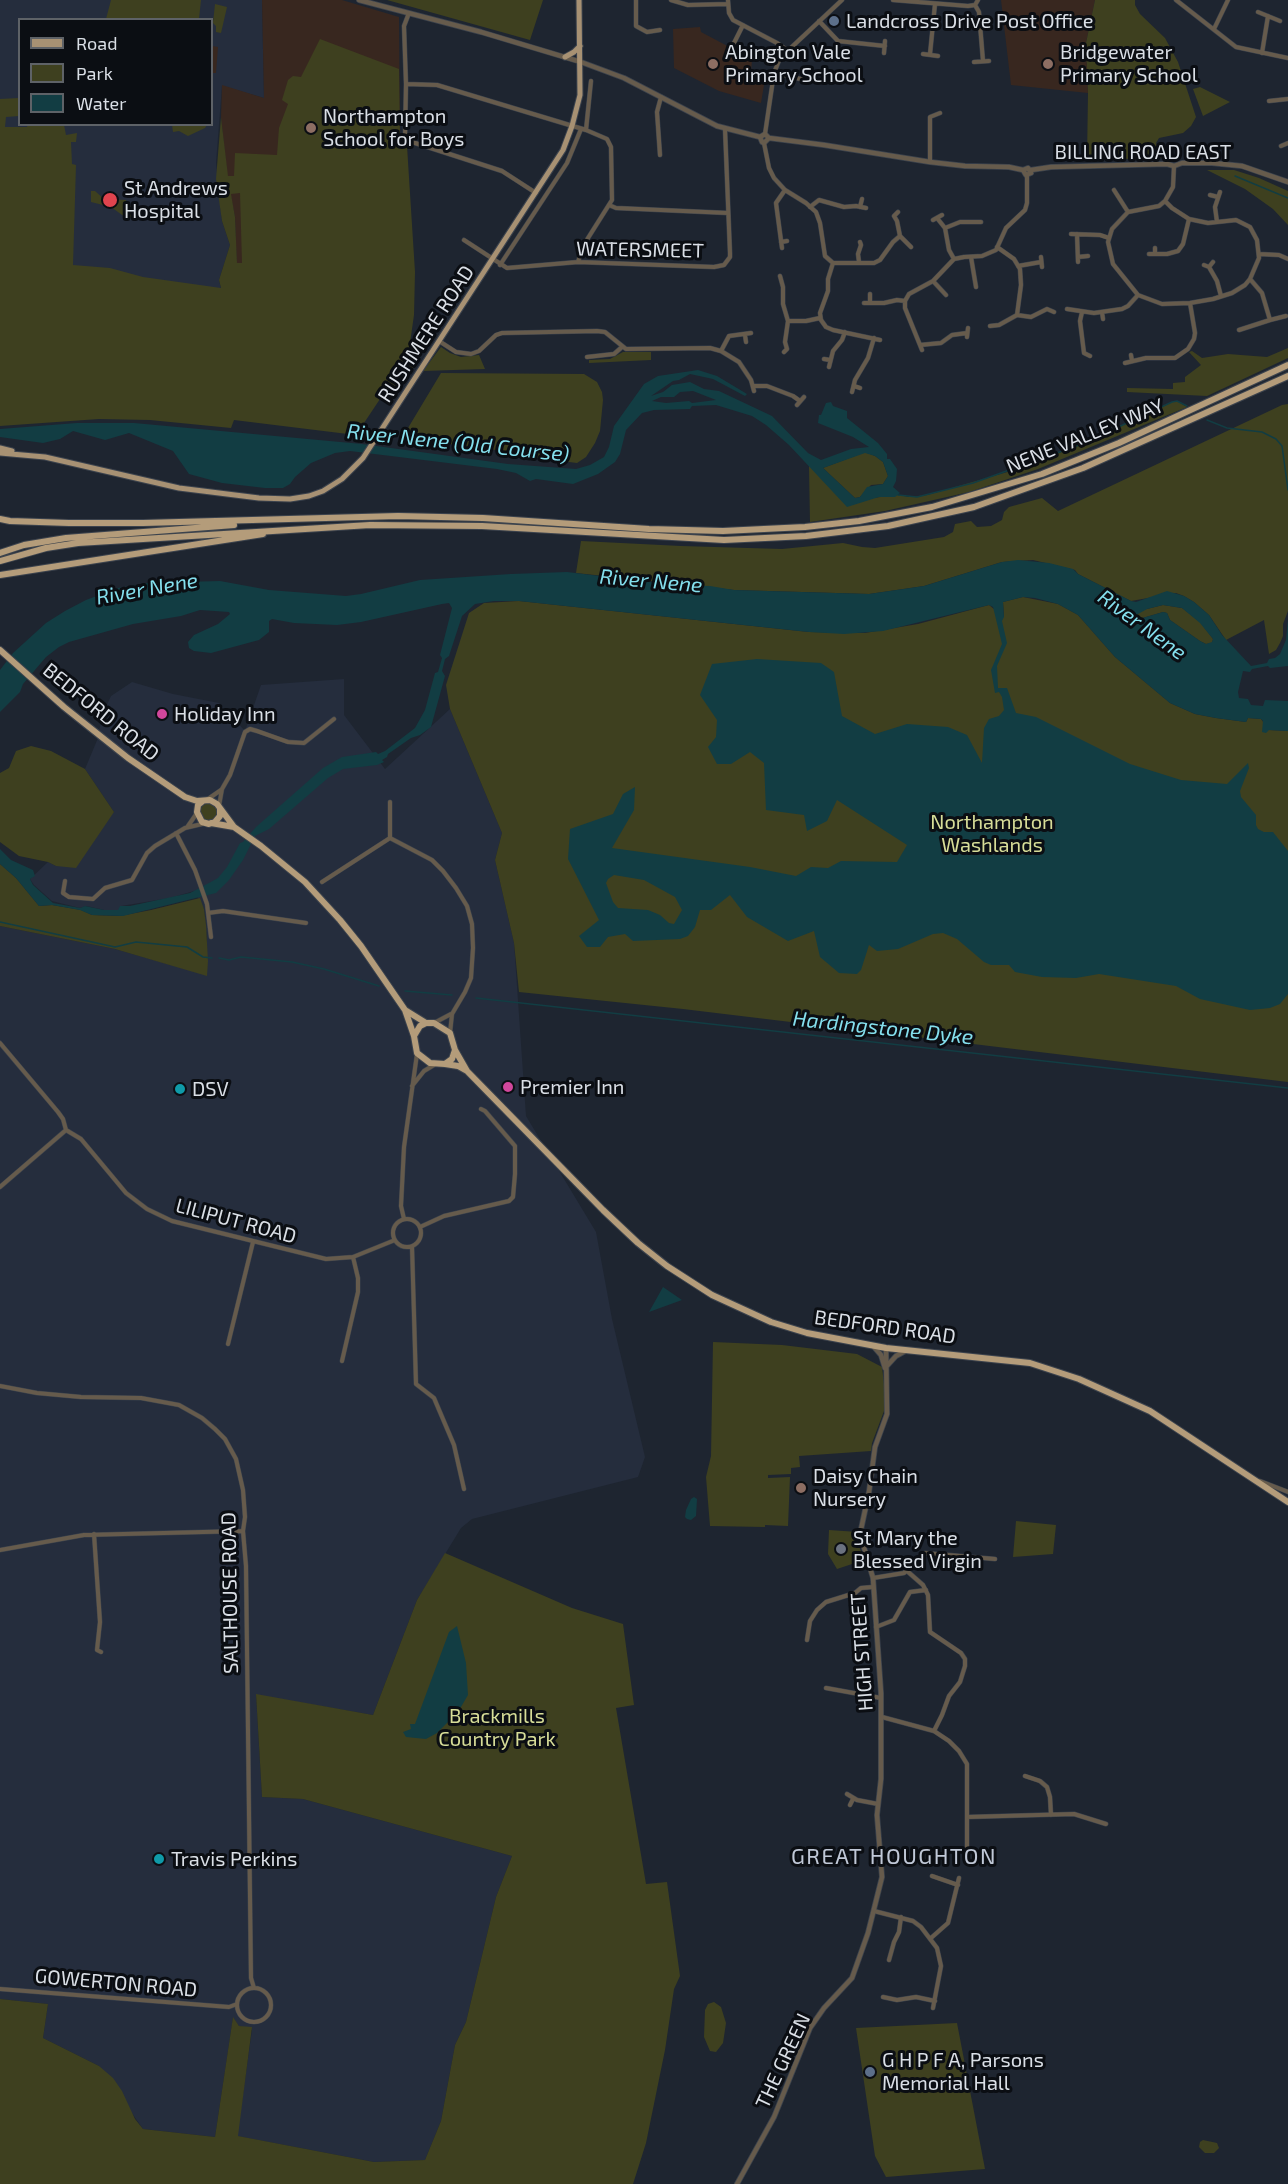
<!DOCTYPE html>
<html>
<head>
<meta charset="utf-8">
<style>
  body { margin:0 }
  #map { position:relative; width:1288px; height:2184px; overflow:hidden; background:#1e2530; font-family:"Exo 2",sans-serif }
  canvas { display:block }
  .legend { position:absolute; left:18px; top:18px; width:195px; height:108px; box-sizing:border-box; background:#0b0e13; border:2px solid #5e6267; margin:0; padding:8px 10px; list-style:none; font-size:18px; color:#dadfe6 }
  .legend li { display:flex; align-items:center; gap:12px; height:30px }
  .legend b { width:30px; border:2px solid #5e6267 }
</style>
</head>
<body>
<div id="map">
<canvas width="1288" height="2184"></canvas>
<ul class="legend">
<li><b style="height:8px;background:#a79173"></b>Road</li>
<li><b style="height:16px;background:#3e401f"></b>Park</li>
<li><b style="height:16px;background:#123d43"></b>Water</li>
</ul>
</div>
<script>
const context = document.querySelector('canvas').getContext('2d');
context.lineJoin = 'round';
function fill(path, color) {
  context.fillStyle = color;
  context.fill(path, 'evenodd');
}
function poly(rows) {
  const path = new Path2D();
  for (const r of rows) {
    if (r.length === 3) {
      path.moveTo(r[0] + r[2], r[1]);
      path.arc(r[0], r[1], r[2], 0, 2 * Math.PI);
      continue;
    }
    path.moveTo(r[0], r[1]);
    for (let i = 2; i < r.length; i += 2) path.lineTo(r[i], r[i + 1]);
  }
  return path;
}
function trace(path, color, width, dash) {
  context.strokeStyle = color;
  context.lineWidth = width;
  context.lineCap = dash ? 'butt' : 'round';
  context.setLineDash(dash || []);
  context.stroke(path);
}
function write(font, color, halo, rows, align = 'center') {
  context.font = font + ' "Exo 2",sans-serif';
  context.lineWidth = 6;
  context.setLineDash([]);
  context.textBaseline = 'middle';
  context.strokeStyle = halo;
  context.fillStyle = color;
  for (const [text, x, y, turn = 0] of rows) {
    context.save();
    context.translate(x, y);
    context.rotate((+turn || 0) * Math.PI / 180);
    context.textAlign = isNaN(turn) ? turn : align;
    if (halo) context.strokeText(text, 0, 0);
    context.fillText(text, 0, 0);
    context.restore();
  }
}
const built = poly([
  [0,0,262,0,264,98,222,86,216,163,222,221,230,245,219,280,223,297,0,414],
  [20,20,212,20,212,124,20,124],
  [344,679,344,715,385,769,450,709,502,833,495,860,514,943,526,1116,596,1232,612,1319,645,1457,638,1477,472,1519,461,1528,417,1600,373,1715,256,1695,262,1797,303,1799,512,1856,496,1897,466,2022,455,2045,441,2121,425,2160,374,2162,237,2136,252,2030,239,2026,233,2018,215,2137,143,2129,99,2066,43,2038,48,2004,0,1999,0,926,115,949,207,975,207,942,204,909,194,891,170,898,121,906,119,910,104,910,86,906,80,908,52,901,34,885,30,879,48,862,56,866,114,812,85,769,98,738,102,715,111,696,132,682,173,694,219,703,245,731,261,685]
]);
const education = poly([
  [262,0,342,0,399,17,400,139,407,146,408,176,237,273,235,217,228,182,221,117,222,85,264,98],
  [1001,0,1095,0,1086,43,1088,93,1011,85],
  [700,27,701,32,752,59,751,73,765,79,761,103,719,91,674,68,673,29],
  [212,46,218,47,216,73,212,73]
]);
const green = poly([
  [111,0,201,0,199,19,106,19],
  [387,0,543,0,530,40],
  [1095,0,1135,0,1135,5,1140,14,1165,38,1178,62,1196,117,1191,126,1183,133,1159,138,1156,143,1162,158,1087,160,1088,93,1086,43],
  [215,4,227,7,221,33,216,32,216,26,213,23],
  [320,39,399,69,400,139,407,146,415,272,414,315,409,350,419,359,400,388,390,384,356,435,234,420,231,428,150,420,99,419,0,426,0,99,19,98,19,116,6,117,5,127,27,127,28,124,64,125,66,135,77,133,76,142,71,142,72,164,76,165,73,265,110,268,143,277,221,288,219,280,230,245,222,221,216,179,221,117,228,176,234,176,235,153,277,155,279,128,288,104,282,100,288,80,293,76,301,77],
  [240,193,242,263,237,263,235,217,231,194],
  [1200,87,1230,102,1203,116,1193,89],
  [172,125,172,124,207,125,205,128,188,136,179,131,173,132],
  [1234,170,1259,178,1288,191,1288,225,1273,209,1245,189,1207,170],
  [91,191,95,191,104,199,126,200,126,205,133,207,159,209,172,206,172,210,168,212,145,212,141,218,125,217,111,207,91,202],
  [441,347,450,353,461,357,479,355,485,369,423,371],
  [1288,348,1288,358,1207,396,1127,392,1127,388,1173,389,1173,383,1185,382,1185,377,1201,365,1189,352,1192,351,1202,358,1228,354,1267,357],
  [623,352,651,352,651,360,589,363,589,360,610,359],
  [441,373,584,374,597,382,602,392,603,400,600,431,595,443,586,457,577,463,506,454,496,450,402,438],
  [1177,401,1187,407,1038,469,969,492,885,511,810,522,809,466,813,463,847,501,897,495,910,497,927,495,1018,469,1082,444,1172,402],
  [1288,404,1288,611,1283,624,1283,636,1280,643,1276,650,1269,654,1264,620,1226,640,1209,615,1194,602,1184,596,1176,593,1131,601,1078,574,1075,570,1033,560,1002,562,924,586,869,594,734,590,576,573,581,541,681,546,782,549,843,543,862,547,875,548,944,537,953,532,955,524,971,521,977,527,991,526,1002,520,1004,512,1009,507,1042,498,1058,511,1282,405],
  [865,452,875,456,883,462,888,476,883,484,871,485,860,497,855,498,823,468],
  [1023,597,1058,604,1078,615,1115,657,1170,703,1195,714,1216,718,1246,722,1248,718,1261,719,1269,730,1288,731,1288,1082,683,1009,519,992,514,943,495,860,502,833,450,709,446,685,469,613,484,603,519,601,809,632,865,633,918,624,989,605,1004,617,1003,602],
  [1102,603,1118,613,1147,609,1163,605,1182,608,1200,622,1213,639,1212,643,1206,644,1200,641,1170,620,1167,613,1163,612,1129,622,1117,616,1100,604],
  [31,746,51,751,85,769,114,812,76,868,56,866,48,862,19,856,0,842,0,773,9,768,16,751],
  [209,812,9],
  [0,864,16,878,39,906,52,905,81,910,92,915,120,916,151,910,200,898,204,909,206,925,208,961,207,976,115,949,0,926],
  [713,1342,782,1345,857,1354,882,1367,885,1392,884,1411,872,1443,871,1451,799,1456,800,1467,791,1468,791,1474,768,1475,768,1478,790,1477,788,1526,765,1525,765,1527,710,1526,706,1477,711,1456],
  [1016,1521,1056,1525,1053,1554,1013,1557],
  [829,1530,858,1532,857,1540,864,1560,837,1569,828,1554],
  [445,1553,572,1608,623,1624,634,1705,616,1708,646,1884,667,1882,680,1976,674,1989,665,2050,646,2143,633,2184,0,2184,0,1999,48,2004,43,2038,99,2066,113,2078,122,2091,135,2119,143,2129,215,2137,233,2017,239,2026,252,2027,238,2136,374,2162,425,2160,441,2121,455,2045,466,2022,496,1897,512,1856,303,1799,262,1797,256,1694,373,1715,417,1600],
  [714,2002,721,2007,726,2023,723,2043,716,2052,710,2051,704,2037,705,2010,708,2004],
  [957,2023,985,2169,886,2177,875,2156,856,2028],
  [1203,2140,1217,2143,1219,2148,1214,2153,1205,2153,1199,2147,1200,2142]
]);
const water = poly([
  [698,370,717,376,747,394,745,396,713,379,690,374,679,380,673,381,651,396,663,392,672,385,690,382,704,389,719,391,772,416,808,453,821,460,851,449,869,447,853,437,818,423,819,415,821,415,826,403,831,402,833,406,847,411,847,418,878,443,887,454,887,459,890,459,897,469,896,481,893,487,900,493,895,497,879,497,847,507,789,445,766,425,752,416,716,405,692,406,690,409,654,410,642,413,626,430,620,454,615,462,598,474,573,484,536,479,530,481,516,473,497,469,350,451,335,453,311,463,295,477,290,484,283,488,265,488,222,483,189,474,173,451,129,433,105,440,73,431,60,439,43,443,0,437,0,429,77,423,134,423,362,444,508,464,576,469,590,465,604,457,609,447,614,426,644,384,658,376],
  [693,391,716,400,692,403,689,401,666,403,652,401,661,397,674,397,680,392],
  [865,453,875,456,883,462,888,476,883,484,867,487,860,497,855,498,823,468],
  [1018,560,1049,563,1073,569,1078,574,1131,601,1136,602,1167,591,1184,596,1194,602,1209,615,1222,635,1251,666,1267,663,1269,659,1275,658,1280,654,1286,640,1288,619,1288,666,1270,668,1268,666,1252,669,1250,672,1243,671,1238,692,1239,698,1248,699,1251,705,1263,706,1265,700,1288,701,1288,731,1269,730,1266,733,1262,732,1263,721,1261,719,1248,718,1246,722,1216,718,1195,714,1170,703,1115,657,1078,615,1058,604,1035,598,1023,597,1003,602,1004,617,1002,621,1007,643,997,666,998,688,1007,688,1016,713,1036,717,1130,764,1181,780,1227,784,1248,763,1249,768,1240,791,1241,797,1256,815,1256,825,1258,829,1264,832,1273,832,1288,851,1288,994,1280,1004,1270,1008,1250,1010,1200,999,1176,986,1099,974,1076,978,1042,977,1015,972,1009,965,991,965,984,962,957,939,943,933,933,934,898,949,877,951,869,945,861,970,857,974,839,973,820,957,814,931,788,941,747,917,730,895,711,910,700,910,695,927,688,936,680,939,633,941,625,934,608,937,600,947,587,947,579,936,599,920,568,859,570,829,613,814,623,794,635,787,634,810,612,848,750,867,796,876,811,867,828,868,841,861,897,862,907,845,837,800,827,821,807,831,804,815,766,810,764,763,750,752,731,764,717,764,708,747,716,737,717,720,700,695,712,664,757,659,821,663,834,672,842,716,875,734,907,724,948,727,967,735,982,763,984,728,989,719,999,716,1004,710,1002,697,999,692,995,693,991,670,1002,644,993,607,989,605,883,631,844,634,809,632,519,601,494,601,475,604,462,616,449,656,445,659,442,671,445,676,431,727,420,735,411,738,388,754,387,757,382,760,384,762,377,765,343,769,328,778,269,829,255,836,243,860,229,880,216,893,123,916,92,915,80,910,52,905,39,906,16,878,0,864,0,849,11,860,33,870,35,876,30,879,33,885,53,903,80,908,85,906,104,910,118,910,120,906,130,906,190,893,207,884,218,878,227,867,240,843,243,842,256,827,323,768,342,757,376,752,378,754,385,751,415,728,425,710,435,673,438,672,442,658,440,655,452,608,449,603,442,604,361,622,337,625,294,623,272,619,269,621,269,632,259,640,211,653,194,651,189,648,188,642,194,635,218,624,230,614,229,612,200,610,181,616,133,624,69,642,59,647,46,657,23,684,20,692,0,712,0,670,13,653,46,623,65,611,86,600,118,588,148,583,220,581,269,590,346,596,361,594,420,580,511,574,567,572,673,585,710,586,734,590,869,594,924,586,1002,562],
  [1104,603,1118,613,1131,618,1147,609,1163,605,1182,608,1200,623,1213,639,1212,642,1206,644,1200,641,1170,620,1167,613,1163,612,1129,622,1117,616,1101,604],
  [614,875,644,880,675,897,682,910,674,924,669,923,660,915,648,910,618,908,613,902,606,883,608,879],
  [663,1287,682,1300,649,1312],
  [694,1497,697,1499,696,1516,691,1520,687,1519,685,1517,686,1510,691,1499],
  [457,1626,466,1663,468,1695,458,1712,437,1733,426,1739,406,1737,403,1732,411,1729,410,1724,415,1724,449,1632]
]);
const stream = poly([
  [1235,176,1288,198],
  [1207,420,1227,428,1262,432,1276,439,1282,446,1288,490],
  [898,495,917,497,973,483,1082,444,1172,402,1177,401,1187,406],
  [0,922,115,947,136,942,187,947,203,957,212,958],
  [219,958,229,960,241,957,292,962,324,969,379,986],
  [405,991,452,995],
  [476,998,1288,1088]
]);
const minor = poly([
  [636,0,636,26,647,32,660,30],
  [671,0,688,5,728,4],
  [728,0,729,13,733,20,777,43,787,50],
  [893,0,968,6,975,5],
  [978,0,975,5,979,12,983,61],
  [1176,0,1236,47,1288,58],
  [1258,12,1280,21],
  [409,13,404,26,406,84,405,138,412,142,502,171,536,193],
  [819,21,838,41,885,46],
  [1214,29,1228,0],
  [734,43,743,25],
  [884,53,885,41],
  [1262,53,1268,16],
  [923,54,938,56],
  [930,54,935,4],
  [974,62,989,61],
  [774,73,805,80,806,75],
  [406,84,437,85,586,130,607,139,611,147,612,200,583,246,578,262],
  [1269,101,1288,99],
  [586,130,591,81],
  [765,134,774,73,780,58,842,0],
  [764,143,769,168,774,178,785,190,806,203,816,212,820,223,825,256,833,263,874,263,880,260,893,242,900,236,897,221,894,216,898,212],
  [1281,146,1288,143],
  [660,155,657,112,661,97],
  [930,162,930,117,940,113],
  [1114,190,1128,212],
  [1210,195,1218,197],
  [1165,201,1172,208,1189,219,1208,223,1236,220,1250,227,1257,240,1259,258,1250,279,1245,285,1232,293,1213,299,1190,303,1162,304,1138,295,1113,264,1108,242,1112,229,1128,212,1159,206,1165,201,1173,187,1174,166],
  [609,205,616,208,728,213],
  [810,207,819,200,844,207,856,206,866,208],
  [860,207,862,199],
  [937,218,945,228,949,250,954,259],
  [933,220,942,215],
  [1217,222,1215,207,1220,192],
  [945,228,960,222,981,222],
  [1071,234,1100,235,1109,238],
  [1077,234,1078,262],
  [900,236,911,247],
  [464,240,507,268,578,262,714,267,724,265,730,257,730,253,725,129],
  [781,242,787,241],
  [997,247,1014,259,1020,269,1021,285,1017,315],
  [782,248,776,203,785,190],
  [1149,254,1167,254,1178,251,1183,244,1189,219],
  [1155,254,1155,248],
  [1259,254,1279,255,1288,259],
  [971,257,976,287],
  [1041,257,1042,267],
  [1078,257,1088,256],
  [859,262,858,254,861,245,860,242],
  [833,263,828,279,828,291,820,313,821,320,826,327,833,330,880,340],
  [500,265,567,163,581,129],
  [1204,265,1209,267,1217,281,1221,296],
  [1018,266,1041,262],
  [1209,267,1213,262],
  [780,276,783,287,783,304,788,321,785,342,787,349,784,352],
  [1250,279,1262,293,1270,320,1286,316],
  [933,281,946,295],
  [870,294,870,303],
  [864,303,884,303,897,300,905,301],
  [1067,309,1094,313,1122,309,1128,306,1138,295],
  [1082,312,1080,321,1084,353,1090,356],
  [1102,312,1103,319],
  [788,321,806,321,820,318],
  [990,326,999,325,1017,315,1031,317,1047,309,1054,312],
  [1239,330,1270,320],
  [745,335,746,342],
  [967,337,968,328],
  [439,341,456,352,471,354,479,351,496,335,502,333,597,331,605,332,626,349,710,348,721,351,739,362,751,380,754,391],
  [920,345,941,343,952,335,967,333],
  [922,350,905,308,905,301,909,294,933,281,954,259,964,257,982,256,996,250,1006,228,1025,210,1027,203,1027,176],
  [721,351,729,336,751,333],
  [1131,355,1132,361],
  [587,357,614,354,622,347],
  [824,359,830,360],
  [1125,363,1146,358,1175,358,1188,349,1194,339,1195,333,1190,303],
  [829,367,833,351,842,340,845,332],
  [754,386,767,386,793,396,800,401],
  [854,386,860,388],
  [852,392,855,380,868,358,874,338],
  [797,405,804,397],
  [208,799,221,790],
  [219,806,222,789,230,775,245,732,250,729,257,731,288,742,304,743,334,719],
  [188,826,197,813],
  [176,833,195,870,207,904,211,937],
  [390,838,390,802],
  [65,881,63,893,69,897,93,899,105,888,132,880,147,853,155,846,185,828,202,824],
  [322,882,390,838,432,860,443,871,456,888,467,906,472,924,473,948,471,978,465,992,452,1014,450,1033],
  [208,913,223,911,306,923],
  [434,1023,451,1014],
  [0,1043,58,1112,63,1119,66,1130,81,1139,126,1193,147,1209,172,1221,326,1259,353,1257,395,1240],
  [412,1086,424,1071,434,1065],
  [0,1187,66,1130],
  [404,1219,401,1206,404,1147,417,1054],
  [407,1233,14],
  [420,1227,444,1216,509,1201,513,1197,515,1174,515,1146,485,1111,481,1109],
  [412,1246,416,1384,434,1398,454,1445,464,1489],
  [228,1344,253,1242],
  [342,1361,358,1292,358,1278,353,1257],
  [0,1386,37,1393,81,1397,141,1398,179,1405,202,1418,215,1429,225,1439,236,1459,243,1490,245,1517,243,1531,246,1566,251,1978,254,1988],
  [1260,1481,1288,1492],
  [94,1534,100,1622,97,1650,101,1652],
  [0,1550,84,1535,243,1531],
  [873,1578,904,1573,925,1553,995,1559],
  [876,1627,894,1620,910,1592,926,1590],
  [807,1640,810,1621,817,1610,826,1602,855,1593,861,1588,873,1587],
  [826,1688,881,1698],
  [882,1717,934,1731,942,1715,949,1696,960,1682,965,1666,965,1659,961,1653,930,1632,928,1595,923,1585,907,1571],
  [934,1731,949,1741,959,1751,967,1764,967,1851],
  [1025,1776,1040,1781,1047,1787,1050,1797,1051,1815],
  [847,1794,857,1800,878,1804],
  [850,1805,853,1799],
  [967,1817,1074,1814,1106,1824],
  [932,1876,958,1885],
  [874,1911,913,1921,921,1927,937,1948,941,1966,933,2008],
  [931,1938,948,1923,959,1878],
  [889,1960,894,1942,899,1932,901,1917],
  [254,2005,17],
  [0,1989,229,2007,237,2004],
  [883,1997,897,2000,916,1997,935,2001]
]);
const tertiary = poly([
  [359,0,481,32,581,62,624,78,717,126,760,137,765,134,769,138,764,143,762,142,760,137],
  [769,138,824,145,930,162,965,166,1009,167,1023,170,1028,168,1031,173,1026,175,1023,170],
  [1031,170,1051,167,1167,164,1174,166,1182,163,1212,163,1242,166,1288,182],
  [874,1347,881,1355,885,1368,896,1356,907,1350],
  [737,2184,774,2117,810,2028,824,2008,852,1978,868,1933,882,1877,877,1815,881,1779,881,1693,873,1578,860,1534,869,1492,875,1447,887,1414,886,1348]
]);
const primary = poly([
  [565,57,574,52,580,46],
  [0,448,12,451],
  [0,453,45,457,179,488,259,498,290,499,309,496,323,491,342,479,363,458,563,150,572,126,580,95,579,0]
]);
const trunk = poly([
  [0,519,10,521,69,523,143,523,398,516,483,518,649,529,723,531,805,527,859,521,932,507,1042,474,1119,443,1288,365],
  [0,553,24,545,66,538,234,525],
  [0,561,46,548,78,543,370,525,482,526,724,540,806,536,888,526,974,507,1083,468,1288,376],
  [0,575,263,534],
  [0,650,64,707,128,758,185,797,197,801,210,800,217,804,234,827],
  [203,801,198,805,197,812,202,822,209,824,215,822,220,816,220,809],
  [211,823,234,827,261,846,305,882,340,920,361,946,405,1010,426,1023],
  [405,1010,414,1036],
  [426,1023,434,1023,450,1033,455,1050,452,1059,445,1064,430,1063,417,1053,414,1036,420,1026,426,1023],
  [455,1050,467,1071,603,1210,638,1243,667,1266,712,1295,771,1322,807,1333,886,1348,1030,1363,1079,1379,1150,1411,1288,1502],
  [445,1064,458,1066,467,1071]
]);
const markers = [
  [834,21,6,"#5c6f8a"],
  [713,64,6,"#8d6e63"],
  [1048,64,6,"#8d6e63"],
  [311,128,6,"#8d6e63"],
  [110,200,8,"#e0444e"],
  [162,714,6,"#d1479c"],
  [508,1087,6,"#d1479c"],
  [180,1089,6,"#0f9aa8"],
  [801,1488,6,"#8d6e63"],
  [841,1549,6,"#6b7280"],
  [159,1859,6,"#0f9aa8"],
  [870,2072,6,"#5c6f8a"]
];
const poiNames = [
  ["Landcross Drive Post Office",846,21],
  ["Abington Vale",725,52],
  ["Primary School",725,75],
  ["Bridgewater",1060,52],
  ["Primary School",1060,75],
  ["Northampton",323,116],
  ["School for Boys",323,139],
  ["St Andrews",124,188],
  ["Hospital",124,211],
  ["Holiday Inn",174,714],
  ["Premier Inn",520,1087],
  ["DSV",192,1089],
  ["Daisy Chain",813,1476],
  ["Nursery",813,1499],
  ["St Mary the",853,1538],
  ["Blessed Virgin",853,1561],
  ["Travis Perkins",171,1859],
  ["G H P F A, Parsons",882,2060],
  ["Memorial Hall",882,2083]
];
const streetNames = [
  ["BILLING ROAD EAST",1143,152],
  ["WATERSMEET",640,250,1],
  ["RUSHMERE ROAD",426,334,-57],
  ["NENE VALLEY WAY",1085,436,-22],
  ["BEDFORD ROAD",101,712,39],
  ["LILIPUT ROAD",236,1221,15],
  ["BEDFORD ROAD",885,1327,8],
  ["SALTHOUSE ROAD",230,1593,-91],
  ["HIGH STREET",862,1652,-94],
  ["GOWERTON ROAD",116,1983,5],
  ["THE GREEN",783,2061,-65]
];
const parkNames = [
  ["Northampton",992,822],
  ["Washlands",992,845],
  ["Brackmills",497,1716],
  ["Country Park",497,1739]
];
const waterNames = [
  ["River Nene (Old Course)",458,443,6],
  ["River Nene",651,581,5],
  ["River Nene",147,589,-10],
  ["River Nene",1142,625,36],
  ["Hardingstone Dyke",883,1028,6]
];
const quarterNames = [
  ["GREAT HOUGHTON",894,1857]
];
fill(built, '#252d3d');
fill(education, '#38271f');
fill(green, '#3e401f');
fill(water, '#123d43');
trace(stream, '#123d43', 1.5);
trace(minor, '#3c434d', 5);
trace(tertiary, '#3c434d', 6);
trace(primary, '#3c434d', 7);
trace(trunk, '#3c434d', 8);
trace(minor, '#665b4c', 4);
trace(tertiary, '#665b4c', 4.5);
trace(primary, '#a79173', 5);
trace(trunk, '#b49c7a', 6);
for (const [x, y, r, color] of markers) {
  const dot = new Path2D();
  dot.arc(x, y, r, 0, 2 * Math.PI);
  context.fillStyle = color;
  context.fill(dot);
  trace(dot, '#0b0e13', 2);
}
write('20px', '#dadfe6', '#0b0e13', poiNames, 'left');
write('20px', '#dadfe6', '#0b0e13', streetNames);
write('20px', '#d7dd98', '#0b0e13', parkNames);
write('italic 21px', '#84dfed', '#0b0e13', waterNames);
context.letterSpacing = '1.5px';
write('22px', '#c0c8d7', '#0b0e13', quarterNames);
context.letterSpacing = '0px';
</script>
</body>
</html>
